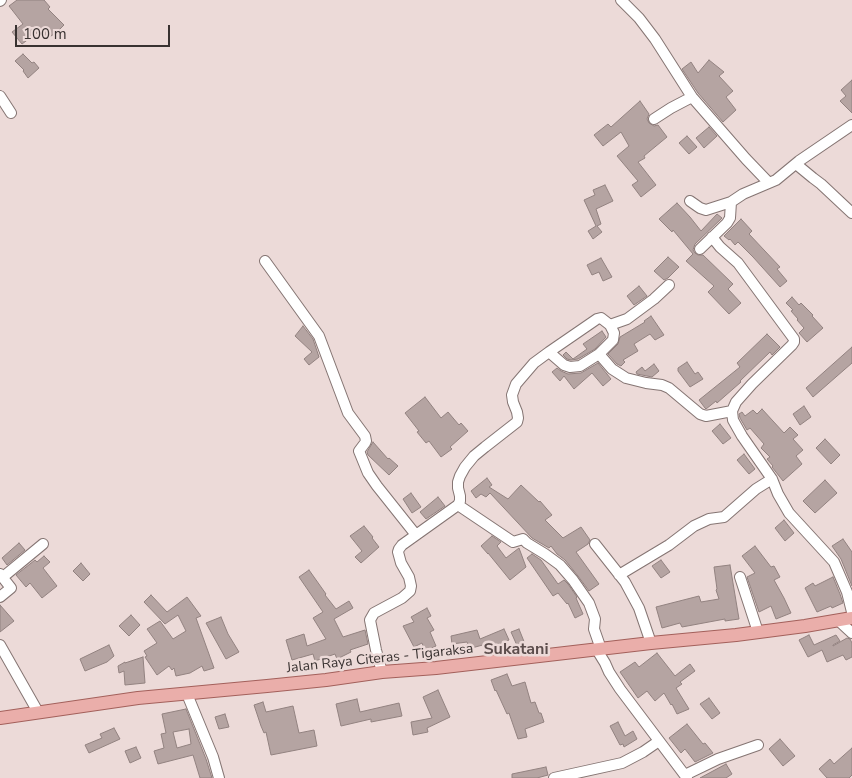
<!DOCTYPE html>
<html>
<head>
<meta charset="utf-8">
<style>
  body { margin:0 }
  #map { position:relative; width:852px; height:778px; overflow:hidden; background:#ecdad8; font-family:"Nunito Sans",sans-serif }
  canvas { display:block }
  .scale { position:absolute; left:15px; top:25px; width:155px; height:22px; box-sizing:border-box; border:2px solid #393231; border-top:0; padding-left:6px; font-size:15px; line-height:18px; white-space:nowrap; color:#393231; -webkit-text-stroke:4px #ecdad8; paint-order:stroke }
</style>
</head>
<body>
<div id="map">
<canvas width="852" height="778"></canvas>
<div class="scale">100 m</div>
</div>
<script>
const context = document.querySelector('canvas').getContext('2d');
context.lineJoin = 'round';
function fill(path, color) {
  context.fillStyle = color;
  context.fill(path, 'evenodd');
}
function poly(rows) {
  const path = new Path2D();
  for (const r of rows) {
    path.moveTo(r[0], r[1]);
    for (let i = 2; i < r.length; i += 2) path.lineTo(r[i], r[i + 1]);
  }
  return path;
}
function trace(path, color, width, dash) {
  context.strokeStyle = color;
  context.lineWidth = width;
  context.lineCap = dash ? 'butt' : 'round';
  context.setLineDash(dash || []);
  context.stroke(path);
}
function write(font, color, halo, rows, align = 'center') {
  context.font = font + ' "Nunito Sans",sans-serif';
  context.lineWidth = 5;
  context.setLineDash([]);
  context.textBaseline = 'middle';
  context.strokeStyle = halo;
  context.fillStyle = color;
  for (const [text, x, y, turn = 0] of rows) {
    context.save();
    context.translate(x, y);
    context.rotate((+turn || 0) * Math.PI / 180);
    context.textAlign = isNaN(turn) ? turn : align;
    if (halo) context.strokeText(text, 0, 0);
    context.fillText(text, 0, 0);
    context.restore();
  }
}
const building = poly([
  [17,0,44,0,50,7,48,9,64,25,57,32,45,40,38,32,22,44,12,32,23,24,9,6,17,0],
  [23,54,32,63,34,62,39,68,28,78,23,71,24,70,15,61,23,54],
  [709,60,724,72,719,76,733,91,726,97,736,110,723,122,698,93,682,69,691,62,698,73,709,60],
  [852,80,852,113,840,101,846,96,841,90,852,80],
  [640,101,649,114,647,119,649,123,654,126,658,125,667,137,644,156,645,158,638,162,656,185,641,197,632,185,638,181,617,156,629,146,621,132,603,146,594,135,608,124,611,127,640,101],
  [709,127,717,136,704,148,696,138,709,127],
  [687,136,697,147,689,154,679,143,687,136],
  [605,185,613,201,596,209,601,224,597,226,602,232,593,239,588,231,596,226,584,200,595,195,593,190,605,185],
  [677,203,690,217,701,231,717,214,722,218,695,244,693,250,695,253,698,255,703,255,733,284,728,289,741,303,729,314,708,292,714,286,686,261,693,254,673,230,672,232,659,219,677,203],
  [741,219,752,231,749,234,780,267,777,269,787,281,780,287,753,257,738,242,735,245,730,239,729,240,724,236,741,219],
  [668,257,679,267,668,278,664,280,654,271,668,257],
  [601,258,612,277,603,281,599,272,592,275,587,265,601,258],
  [639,286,647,296,634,305,627,296,639,286],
  [792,297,799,305,801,303,813,315,812,316,823,328,807,342,799,333,804,328,797,320,798,319,791,311,793,310,786,303,792,297],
  [651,316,664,335,655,340,650,334,634,344,638,351,623,360,625,362,621,366,617,364,608,354,618,344,620,337,645,322,644,321,651,316],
  [303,326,313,339,319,357,309,365,304,359,312,352,295,336,303,326],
  [602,331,606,337,595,349,578,359,571,360,567,359,563,355,566,352,573,359,587,349,583,344,602,331],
  [767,334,780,347,772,355,770,352,740,381,741,382,717,403,716,401,706,409,705,408,699,400,740,367,737,363,767,334],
  [852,347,852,363,813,397,806,388,852,347],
  [687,362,695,374,698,372,703,379,690,387,678,371,678,368,687,362],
  [598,363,611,379,603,386,592,373,574,389,564,376,560,381,552,372,557,368,561,371,568,374,581,373,598,363],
  [654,364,659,371,652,377,637,374,636,372,642,367,645,371,654,364],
  [425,397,441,418,448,412,459,425,461,423,468,431,450,447,452,449,441,457,429,441,426,443,417,432,419,431,405,413,425,397],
  [804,406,811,417,800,425,793,414,804,406],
  [762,409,784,433,790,427,798,435,793,439,803,450,796,456,802,464,783,481,772,467,773,466,767,459,770,457,761,448,764,444,750,428,747,430,740,418,739,414,742,412,745,416,753,410,757,414,762,409],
  [720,424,731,438,723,444,712,431,720,424],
  [825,439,840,455,831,464,816,448,825,439],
  [373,442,388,459,389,458,398,466,389,475,368,455,367,452,373,442],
  [744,454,755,469,749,474,737,460,744,454],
  [487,478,492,485,489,487,508,499,521,485,539,502,540,501,552,515,545,520,563,538,581,527,590,540,588,544,576,552,599,584,589,591,578,576,565,560,557,554,551,546,549,548,532,538,490,493,486,497,481,494,476,498,471,491,487,478],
  [825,480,837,493,815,513,803,501,825,480],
  [411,493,421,507,412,513,403,499,411,493],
  [438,497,445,506,426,519,420,512,438,497],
  [784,520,794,533,785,541,775,528,784,520],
  [364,526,373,537,372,538,379,547,361,563,355,557,362,551,350,536,364,526],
  [492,536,501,542,497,546,506,558,519,548,526,567,510,580,488,553,488,554,481,546,492,536],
  [843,539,852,552,852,586,841,559,832,546,843,539],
  [19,543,25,550,7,565,2,558,19,543],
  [755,546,771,567,774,566,780,577,774,580,784,598,791,613,776,619,771,606,759,612,747,577,755,573,742,556,755,546],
  [532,554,541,560,558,584,564,580,568,584,577,597,576,598,583,614,575,618,568,603,567,604,558,593,553,596,527,558,532,554],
  [44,556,50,562,43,568,57,586,42,598,30,583,26,587,16,575,35,560,37,562,44,556],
  [661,560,670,572,661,578,652,566,661,560],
  [81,563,90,574,83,581,73,571,81,563],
  [730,565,739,619,725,621,725,619,682,627,680,623,662,628,656,607,699,596,701,602,719,599,716,590,717,589,714,567,730,565],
  [309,570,326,594,325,595,336,609,349,601,353,608,334,619,343,637,365,630,368,644,350,650,351,652,337,659,335,654,315,661,313,654,292,660,286,640,304,634,307,646,326,639,313,618,323,612,299,577,309,570],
  [833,577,840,594,843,603,832,608,831,606,817,612,805,588,813,583,815,586,833,577],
  [151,595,167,612,187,597,201,616,196,618,214,668,204,671,202,666,190,673,176,676,174,668,172,670,169,666,157,675,145,657,147,656,144,651,157,643,147,629,160,621,173,639,186,631,178,615,165,624,144,602,151,595],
  [0,605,14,621,0,632,0,605],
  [427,608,431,616,427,618,434,630,430,632,436,646,425,651,422,643,414,647,403,626,414,622,411,617,427,608],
  [131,615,140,625,129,636,119,626,131,615],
  [221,617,228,634,239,652,226,659,206,623,221,617],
  [504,629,509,640,492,647,490,643,468,649,466,645,468,644,467,642,452,644,451,636,477,630,480,639,504,629],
  [519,629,527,649,519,650,511,632,519,629],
  [809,635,814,645,836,635,840,641,833,645,833,646,847,638,850,639,852,643,852,657,846,660,843,655,827,662,822,650,808,657,799,640,809,635],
  [109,645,114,656,107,662,85,671,80,659,109,645],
  [657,653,675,676,690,664,695,671,680,682,682,684,676,688,689,709,677,714,672,704,671,705,664,693,655,701,647,691,638,698,620,672,635,662,639,667,657,653],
  [143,657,145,683,125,685,124,671,119,673,118,666,125,662,125,663,143,657],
  [507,674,512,686,525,682,531,703,535,702,539,713,541,713,544,722,525,729,527,737,518,739,509,713,507,714,496,690,495,691,491,680,507,674],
  [438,690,450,717,427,728,428,732,413,735,411,722,432,718,423,697,438,690],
  [709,698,720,713,712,719,700,704,709,698],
  [357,699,360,712,399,703,402,716,371,722,371,719,341,726,336,704,357,699],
  [263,702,266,712,293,706,299,733,314,730,317,746,271,755,266,732,264,733,261,726,254,705,263,702],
  [186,709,206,759,212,778,200,778,193,755,158,764,154,751,164,748,161,734,166,733,162,714,186,709],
  [189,729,191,744,177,748,173,732,189,729],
  [225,714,229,727,219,729,215,717,225,714],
  [618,722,625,736,633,731,637,739,624,747,623,744,620,745,610,726,618,722],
  [687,724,703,744,705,743,713,753,695,762,685,749,681,753,669,738,687,724],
  [114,728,120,739,89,753,85,745,102,738,100,734,114,728],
  [780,739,795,756,783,766,769,749,780,739],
  [136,747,141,758,130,763,125,751,136,747],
  [852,748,852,775,849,778,827,778,819,769,830,759,834,764,852,748],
  [726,764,732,774,726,778,700,778,726,764],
  [546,767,548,775,537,778,512,778,512,774,546,767]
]);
const minor = poly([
  [621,0,639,18,655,39,692,97,746,159,769,183],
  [0,1,1,0],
  [0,96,11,113],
  [654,119,671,108,692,97],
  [796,164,813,178,821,184,852,213],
  [690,201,700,208,706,210,731,202],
  [712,237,720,247,738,263,794,339,794,342,792,345,752,384,736,402,732,411,733,420,742,436,772,479,778,494,789,513,834,562,847,592,852,612],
  [700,249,727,223,730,218,731,202,743,194,776,180,799,161,852,125],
  [265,261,319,336,348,413,365,436,366,441,365,443,359,451,368,473,377,486,416,535,402,545,399,549,398,552,401,563,409,577,411,586,410,591,402,598,374,613,370,620,376,650,382,672],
  [549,352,564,365,570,367,580,366,599,354,613,340,614,333,610,325],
  [599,354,612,369,626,378,646,383,662,385,669,388,700,414,706,416,732,411],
  [458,505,513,542,523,539,527,543,545,554,560,565,573,580,589,603,595,619,594,629,601,649],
  [416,535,458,505,460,501,460,496,458,488,458,482,460,476,465,467,474,456,485,447,517,422,518,418,517,412,513,402,512,395,516,384,534,363,549,352,597,319,601,318,610,325,627,319,654,299,669,285],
  [595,544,625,582,639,608,651,643],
  [0,574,11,588,0,597],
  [619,575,669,545,694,526,709,519,724,517,756,489,772,479],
  [3,577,43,544],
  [740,577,758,632],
  [838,620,852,633],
  [0,645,38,712],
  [597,650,605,663,609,672,620,689,687,778],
  [187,694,213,757,219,778],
  [685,775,718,759,758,745],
  [554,778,622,763,643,752,659,741]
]);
const major = poly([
  [0,718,138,698,267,686,326,680,382,672,436,668,651,643,736,635,805,626,852,618]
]);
const streetNames = [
  ["Jalan Raya Citeras - Tigaraksa",380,659,-6]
];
const quarterNames = [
  ["Sukatani",516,650]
];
fill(building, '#b5a4a2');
trace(building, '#928280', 1);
trace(minor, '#857573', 12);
trace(major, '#a3605b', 14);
trace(minor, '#fff', 10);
trace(major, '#eaaeaa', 12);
write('14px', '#393231', '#ecdad8', streetNames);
write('bold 16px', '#5c4d4c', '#ecdad8', quarterNames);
</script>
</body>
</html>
